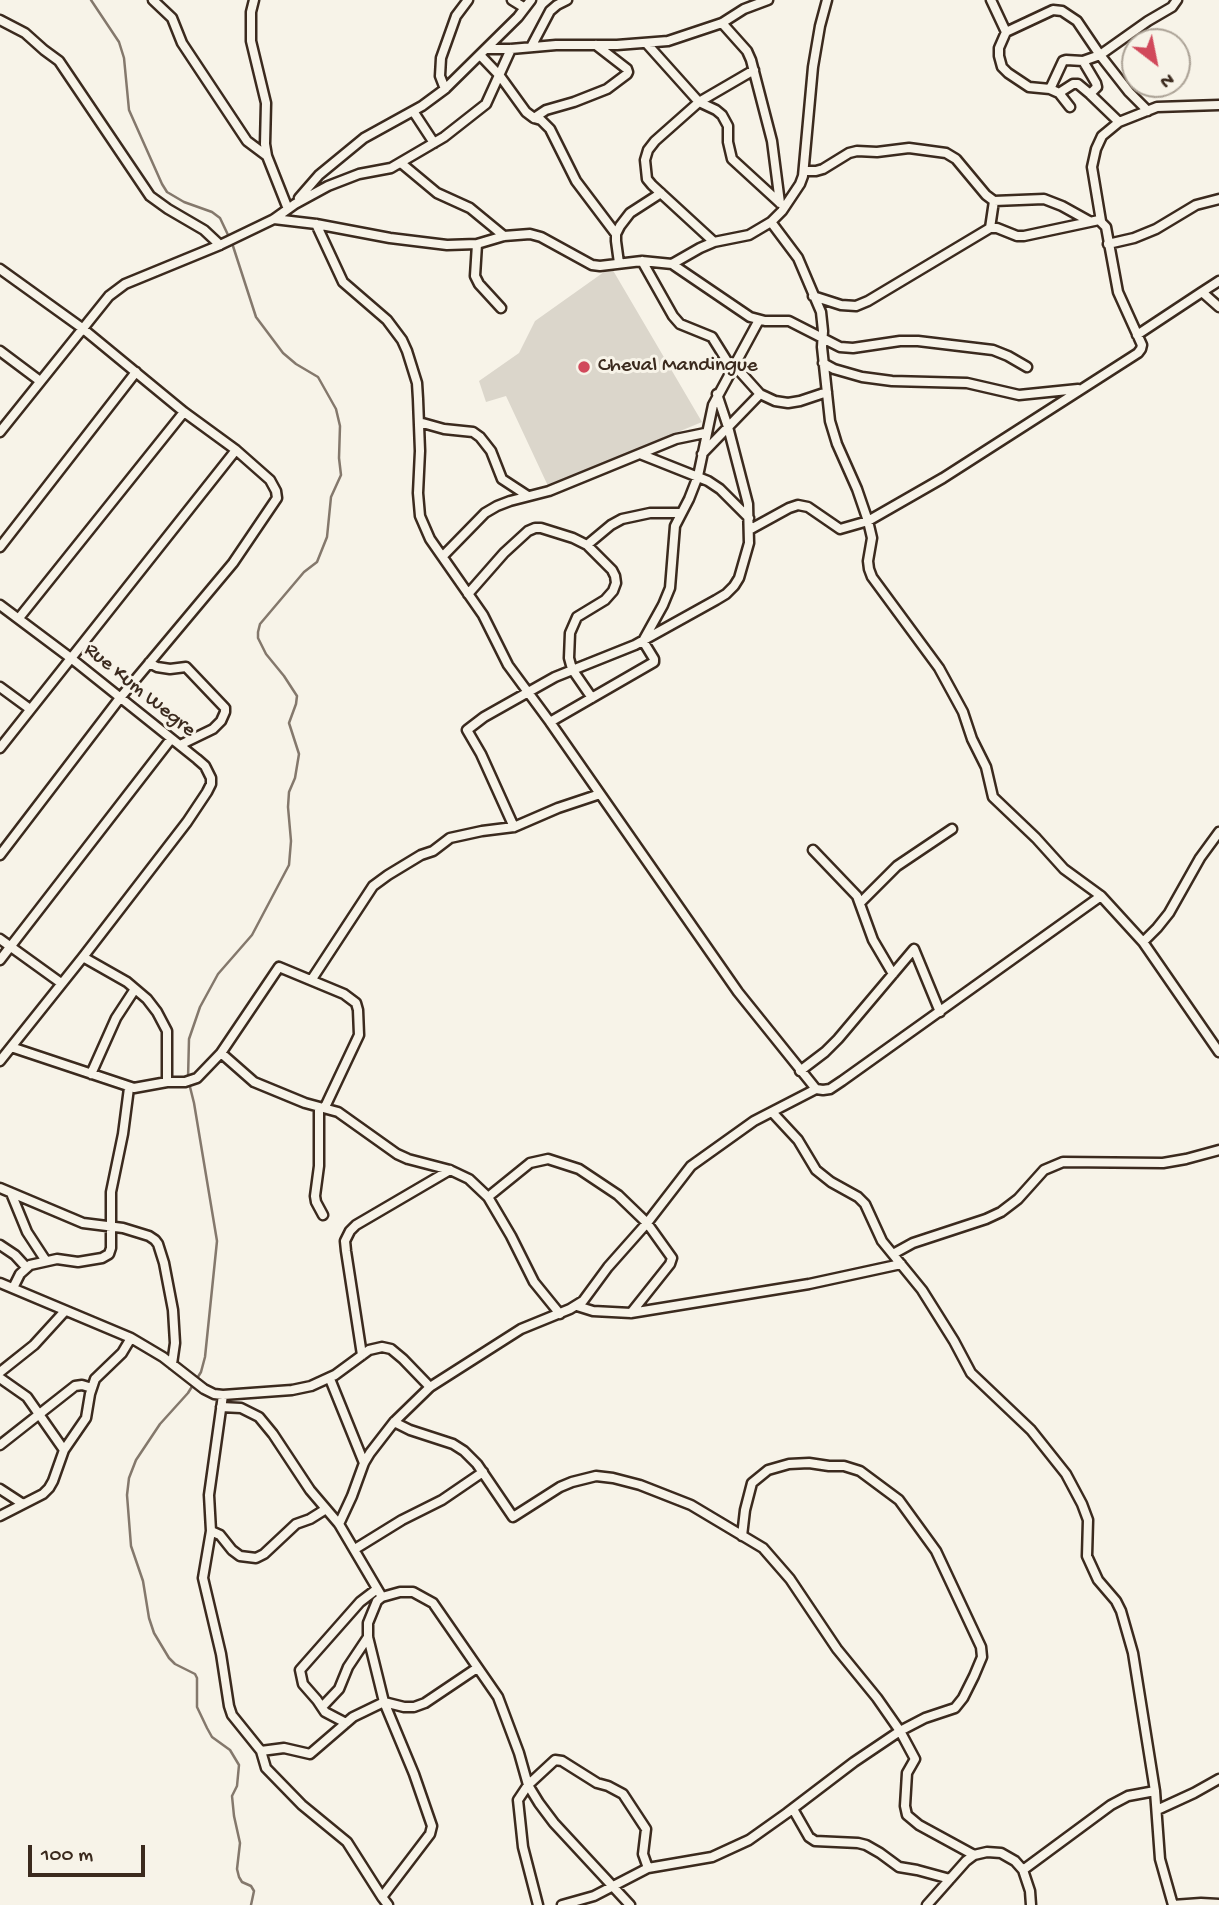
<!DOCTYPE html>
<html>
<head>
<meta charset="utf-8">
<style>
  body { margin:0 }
  #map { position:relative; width:1219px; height:1905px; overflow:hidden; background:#f7f3e8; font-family:"Gochi Hand",sans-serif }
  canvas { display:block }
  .north { position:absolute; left:1121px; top:28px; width:70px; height:70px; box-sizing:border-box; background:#f7f3e8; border:2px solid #aca397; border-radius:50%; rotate:148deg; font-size:19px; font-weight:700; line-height:28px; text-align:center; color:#3b2a1e }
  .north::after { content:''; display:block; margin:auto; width:24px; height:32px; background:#d1495b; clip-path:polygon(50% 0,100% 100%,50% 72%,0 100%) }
  .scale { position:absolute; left:28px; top:1845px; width:117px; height:32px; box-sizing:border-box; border:4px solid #3b2a1e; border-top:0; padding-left:9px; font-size:21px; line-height:24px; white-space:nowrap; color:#3b2a1e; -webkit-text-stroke:5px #f7f3e8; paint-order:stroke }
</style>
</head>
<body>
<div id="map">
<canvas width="1219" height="1905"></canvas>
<div class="north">N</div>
<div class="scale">100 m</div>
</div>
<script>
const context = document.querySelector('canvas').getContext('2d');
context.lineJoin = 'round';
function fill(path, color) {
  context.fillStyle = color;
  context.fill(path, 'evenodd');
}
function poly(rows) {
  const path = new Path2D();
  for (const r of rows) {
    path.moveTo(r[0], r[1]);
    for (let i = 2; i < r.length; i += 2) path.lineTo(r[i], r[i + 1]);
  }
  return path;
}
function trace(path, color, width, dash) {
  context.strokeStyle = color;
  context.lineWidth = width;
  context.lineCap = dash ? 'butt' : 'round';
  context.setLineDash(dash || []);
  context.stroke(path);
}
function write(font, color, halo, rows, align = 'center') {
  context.font = font + ' "Gochi Hand",sans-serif';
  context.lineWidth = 6;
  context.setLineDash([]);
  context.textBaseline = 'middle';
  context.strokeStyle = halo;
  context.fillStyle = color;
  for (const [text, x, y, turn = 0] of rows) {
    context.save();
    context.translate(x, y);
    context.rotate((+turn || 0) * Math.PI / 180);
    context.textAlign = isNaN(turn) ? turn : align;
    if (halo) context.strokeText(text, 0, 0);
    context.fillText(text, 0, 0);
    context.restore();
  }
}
const green = poly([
  [611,267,702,422,548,486,506,396,486,402,479,381,519,353,535,321]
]);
const stream = poly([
  [91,0,119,42,124,58,129,110,162,184,167,192,184,202,212,212,220,218,229,237],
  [232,243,256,317,283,353,296,364,318,377,336,409,340,426,339,458,341,475,331,497,327,537,317,562,304,572,260,624,258,632,258,638,266,654,284,676,297,696,296,704,289,723,299,754,295,778,289,792,288,807,291,841,289,865,252,935,218,974,200,1007,189,1039,188,1079,194,1103,217,1241,205,1357,201,1372,188,1393,160,1424,136,1460,129,1478,127,1495,131,1546,143,1581,149,1618,154,1633,169,1658,175,1664,195,1674,197,1678,197,1707,207,1728,212,1737,230,1750,239,1765,237,1786,232,1796,234,1816,240,1843,237,1869,239,1877,242,1882,251,1886,254,1891,251,1905]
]);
const street = poly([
  [153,0,172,18,182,43,247,141,267,156],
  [254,0,251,12,251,41,266,103,265,144,267,156,288,209],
  [512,0,525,8],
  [827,0,820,26,813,67,803,176,800,184,782,211,771,222,798,258,821,312,823,331,822,347,830,421,837,444,857,489,868,521,872,538,868,561,869,569,872,577,939,668,963,712,972,739,986,767,993,797,1036,838,1064,869,1101,896],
  [991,0,1006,32,999,48,999,56,1002,67,1008,73,1029,87,1050,89,1059,93,1070,107],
  [0,20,25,33,44,50,59,61,150,196,168,209,204,230,220,245],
  [722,23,747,51,751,60,772,141,780,203],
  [1006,32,1053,10,1062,11,1077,21,1100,55,1148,21,1172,7,1177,0],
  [647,44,699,102,716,110,722,115,728,126,728,142,732,159,780,203],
  [531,47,550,11,557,5,567,0],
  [486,49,511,49,556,45,617,45,668,41,722,23,744,9,768,0],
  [480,55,500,76,526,112,534,118,541,120,550,129,576,181,616,234],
  [1083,61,1096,83,1097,87,1090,94],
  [445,89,440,76,441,58,456,16,468,0],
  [1050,89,1063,61,1066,60,1083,61,1100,55,1129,92,1148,111],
  [1059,93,1073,84,1078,84,1090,94,1119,122],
  [413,111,434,143],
  [534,118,546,110,574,102,607,89,627,74,628,72,627,69,596,45],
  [401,163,437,193,470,208,504,236],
  [805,171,816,171,823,169,849,153,857,151,877,152,909,148,946,153,956,159,986,195,994,201,1044,199,1062,206,1089,221],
  [299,198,319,175,364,138,422,106,445,89,518,17,531,0],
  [274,219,316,224,390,238,447,245,477,244,504,236,530,234,541,237,592,265,600,266,642,261,672,264,750,317,765,321,789,321,840,347,853,348,900,341,918,341,993,350,1008,356,1027,367],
  [1101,221,1092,167,1096,149,1102,136,1119,122,1157,107,1219,105],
  [316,224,343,282,387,320,402,340,407,351,417,383,418,399,420,451,418,493,420,516,430,539,483,615,508,665,550,722,738,992,816,1089,823,1090,830,1089,842,1081,1101,896,1143,942,1219,1052],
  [990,228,994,201],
  [714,242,652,185,647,179,645,160,648,150,655,141,699,102,754,70],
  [477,244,475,276,479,284,501,308],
  [1108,244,1134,238,1156,229,1196,205,1219,199],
  [642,261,673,316,680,324,712,337,732,369],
  [619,263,616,241,616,234,620,226,630,213,661,193],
  [672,264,700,248,714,242,749,235,771,222],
  [0,269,82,328,184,412,236,450,270,480,276,491,277,498,233,563,120,698,0,855],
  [1202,292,1219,281],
  [1137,335,1202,292,1219,307],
  [0,351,40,381],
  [823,363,834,369,862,377,892,381,967,383,1019,395,1078,389],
  [734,365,760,394,775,401,788,403,800,401,827,392],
  [419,422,444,429,473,432,480,437,491,451,502,479,528,496],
  [0,432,109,296,125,284,220,245,274,219,295,204,328,186,359,174,391,168,444,137,486,104,511,49],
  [640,454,708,481,720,489,749,518],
  [702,454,760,394],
  [749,530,789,508,798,505,808,507,840,529,868,521,943,478,1138,353,1141,349,1142,345,1118,292,1106,227,1099,220,1024,236,1017,236,997,228,990,228,868,301,856,306,841,305,813,296],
  [587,545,611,525,622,519,650,513,680,513],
  [0,547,136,372],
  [443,556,485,513,497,506,510,501,549,491,676,439,705,433],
  [468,594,504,553,528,531,535,528,541,528,573,538,587,545,612,570,615,576,616,583,613,591,605,600,577,617,570,633,569,658,572,669,592,698],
  [0,605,72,659,197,759,205,766,211,778,211,784,207,792,187,822,83,957,0,1061],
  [19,618,184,412],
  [149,663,157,667,170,669,186,667,225,708,225,712,221,721,213,729,180,745],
  [0,687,30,709],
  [550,722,654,662,654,659,643,641,663,605,670,588,675,526,689,499,698,476,713,405,759,320],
  [0,748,236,450],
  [514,827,481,754,467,730,484,717,555,677,635,645,716,600,726,594,734,586,739,578,749,543,748,504,728,427,717,394],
  [813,850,857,896,873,940,893,974],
  [861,902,897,866,952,829],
  [0,939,61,983],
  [1143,942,1157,928,1169,913,1200,858,1219,832],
  [83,957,127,982,147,999,157,1012,167,1031,167,1082],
  [0,960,171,739],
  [312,979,373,886,388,875,421,855,433,851,450,838,482,831,514,827,558,808,600,794],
  [11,1047,134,1088,167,1082,185,1082,197,1078,221,1053,254,1082,305,1103,338,1112,397,1154,408,1159,450,1170,469,1179,488,1197,511,1236,534,1282,560,1314],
  [221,1053,279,967,344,994,356,1003,358,1010,359,1035,325,1107],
  [800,1071,825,1052,838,1039,914,949,940,1012],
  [91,1074,116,1018,135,989],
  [319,1107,319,1166,315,1196,316,1202,323,1215],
  [772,1112,798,1140,816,1170,831,1182,858,1197,865,1204,882,1241,922,1290,954,1341,971,1373,1031,1430,1066,1474,1082,1504,1088,1520,1087,1556,1098,1580,1116,1601,1121,1611,1133,1653,1155,1791,1160,1859,1173,1905],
  [0,1188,83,1223,123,1228,149,1236,155,1240,158,1244,164,1263,173,1310,175,1343,172,1364],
  [11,1193,27,1232,46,1261],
  [488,1197,530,1163,548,1159,579,1169,618,1195,647,1223,672,1258,670,1264,631,1313],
  [0,1245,15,1255,26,1267],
  [893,1254,913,1243,986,1219,1001,1212,1018,1199,1044,1170,1063,1162,1163,1163,1186,1159,1219,1150],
  [0,1283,131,1338,163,1357,204,1389,214,1394,223,1395,292,1390,311,1386,335,1375,369,1350,382,1347,391,1349,403,1359,430,1387],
  [13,1288,20,1274,30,1265,57,1259,78,1262,102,1258,109,1254,111,1248,111,1192,123,1134,129,1088],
  [577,1306,593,1311,631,1313,809,1284,901,1264],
  [362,1355,346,1251,345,1241,350,1231,356,1225,450,1170],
  [0,1372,34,1345,65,1311],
  [0,1378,27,1397,64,1450,53,1481,49,1488,43,1494,0,1516],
  [330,1379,364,1463],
  [223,1395,209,1495,211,1531,203,1578,221,1654,229,1706,232,1715,261,1751,266,1768,302,1805,347,1842,382,1897,388,1905],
  [221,1407,241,1408,259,1417,273,1434,310,1490,339,1524,382,1597],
  [394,1422,410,1430,453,1444,464,1451,477,1464,513,1517,560,1487,572,1482,596,1476,613,1478,640,1485,691,1505,763,1548,790,1579,837,1649,877,1698,900,1731,915,1759,907,1773,905,1806,907,1815,919,1825,974,1855],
  [0,1445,75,1386,82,1385,92,1388],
  [64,1450,86,1418,90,1394,95,1379,122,1353,131,1338],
  [0,1489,23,1504],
  [339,1524,352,1496,364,1463,370,1453,394,1422,430,1387,521,1329,570,1309,583,1301,608,1267,647,1223,691,1166,754,1121,816,1089],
  [211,1531,220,1535,232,1550,240,1556,256,1558,264,1554,296,1524,310,1519,326,1509],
  [355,1549,402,1520,442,1500,483,1472],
  [322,1707,339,1689,348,1667,368,1637],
  [346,1723,325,1712,317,1700,303,1684,300,1670,360,1602,377,1589],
  [261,1751,284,1748,310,1754,353,1717,384,1702,404,1707,414,1707,425,1703,477,1668],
  [793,1809,809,1837,815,1841,858,1843,866,1845,880,1853,899,1867,917,1870,950,1879],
  [1157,1810,1194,1793,1219,1779],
  [1023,1870,1111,1805,1128,1796,1155,1791],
  [382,1897,430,1834,432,1826,414,1774,384,1702,368,1637,368,1623,377,1601,382,1597,400,1592,413,1592,433,1603,498,1697,519,1753,528,1785,539,1803,554,1823,630,1905],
  [538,1905,523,1847,518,1800,528,1785,555,1760,562,1761,597,1783,608,1786,623,1794,646,1829,643,1854,648,1868],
  [562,1905,594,1896,648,1868,712,1857,749,1840,787,1813,854,1762,900,1731,925,1718,955,1708,963,1698,974,1676,982,1657,981,1647,936,1551,899,1500,860,1471,844,1466,829,1466,809,1463,789,1464,768,1470,752,1483,745,1510,742,1536],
  [927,1905,966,1861,974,1855,987,1852,1001,1853,1015,1861,1023,1870,1030,1891,1031,1905],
  [1173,1905,1201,1903,1219,1904]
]);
const markers = [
  [584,367,7,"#d1495b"]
];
const poiNames = [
  ["Cheval Mandingue",598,367]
];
const streetNames = [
  ["Rue Kum Wegre",139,691,39]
];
fill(green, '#dbd6cb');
trace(stream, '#84786c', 2.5);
trace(street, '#3b2a1e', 13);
trace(street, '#f7f3e8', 8);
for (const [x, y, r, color] of markers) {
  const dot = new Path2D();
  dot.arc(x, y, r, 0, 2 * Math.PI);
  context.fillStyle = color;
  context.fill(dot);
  trace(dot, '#f7f3e8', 2.5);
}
write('21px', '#3b2a1e', '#f7f3e8', poiNames, 'left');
write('21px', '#3b2a1e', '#f7f3e8', streetNames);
</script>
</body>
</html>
